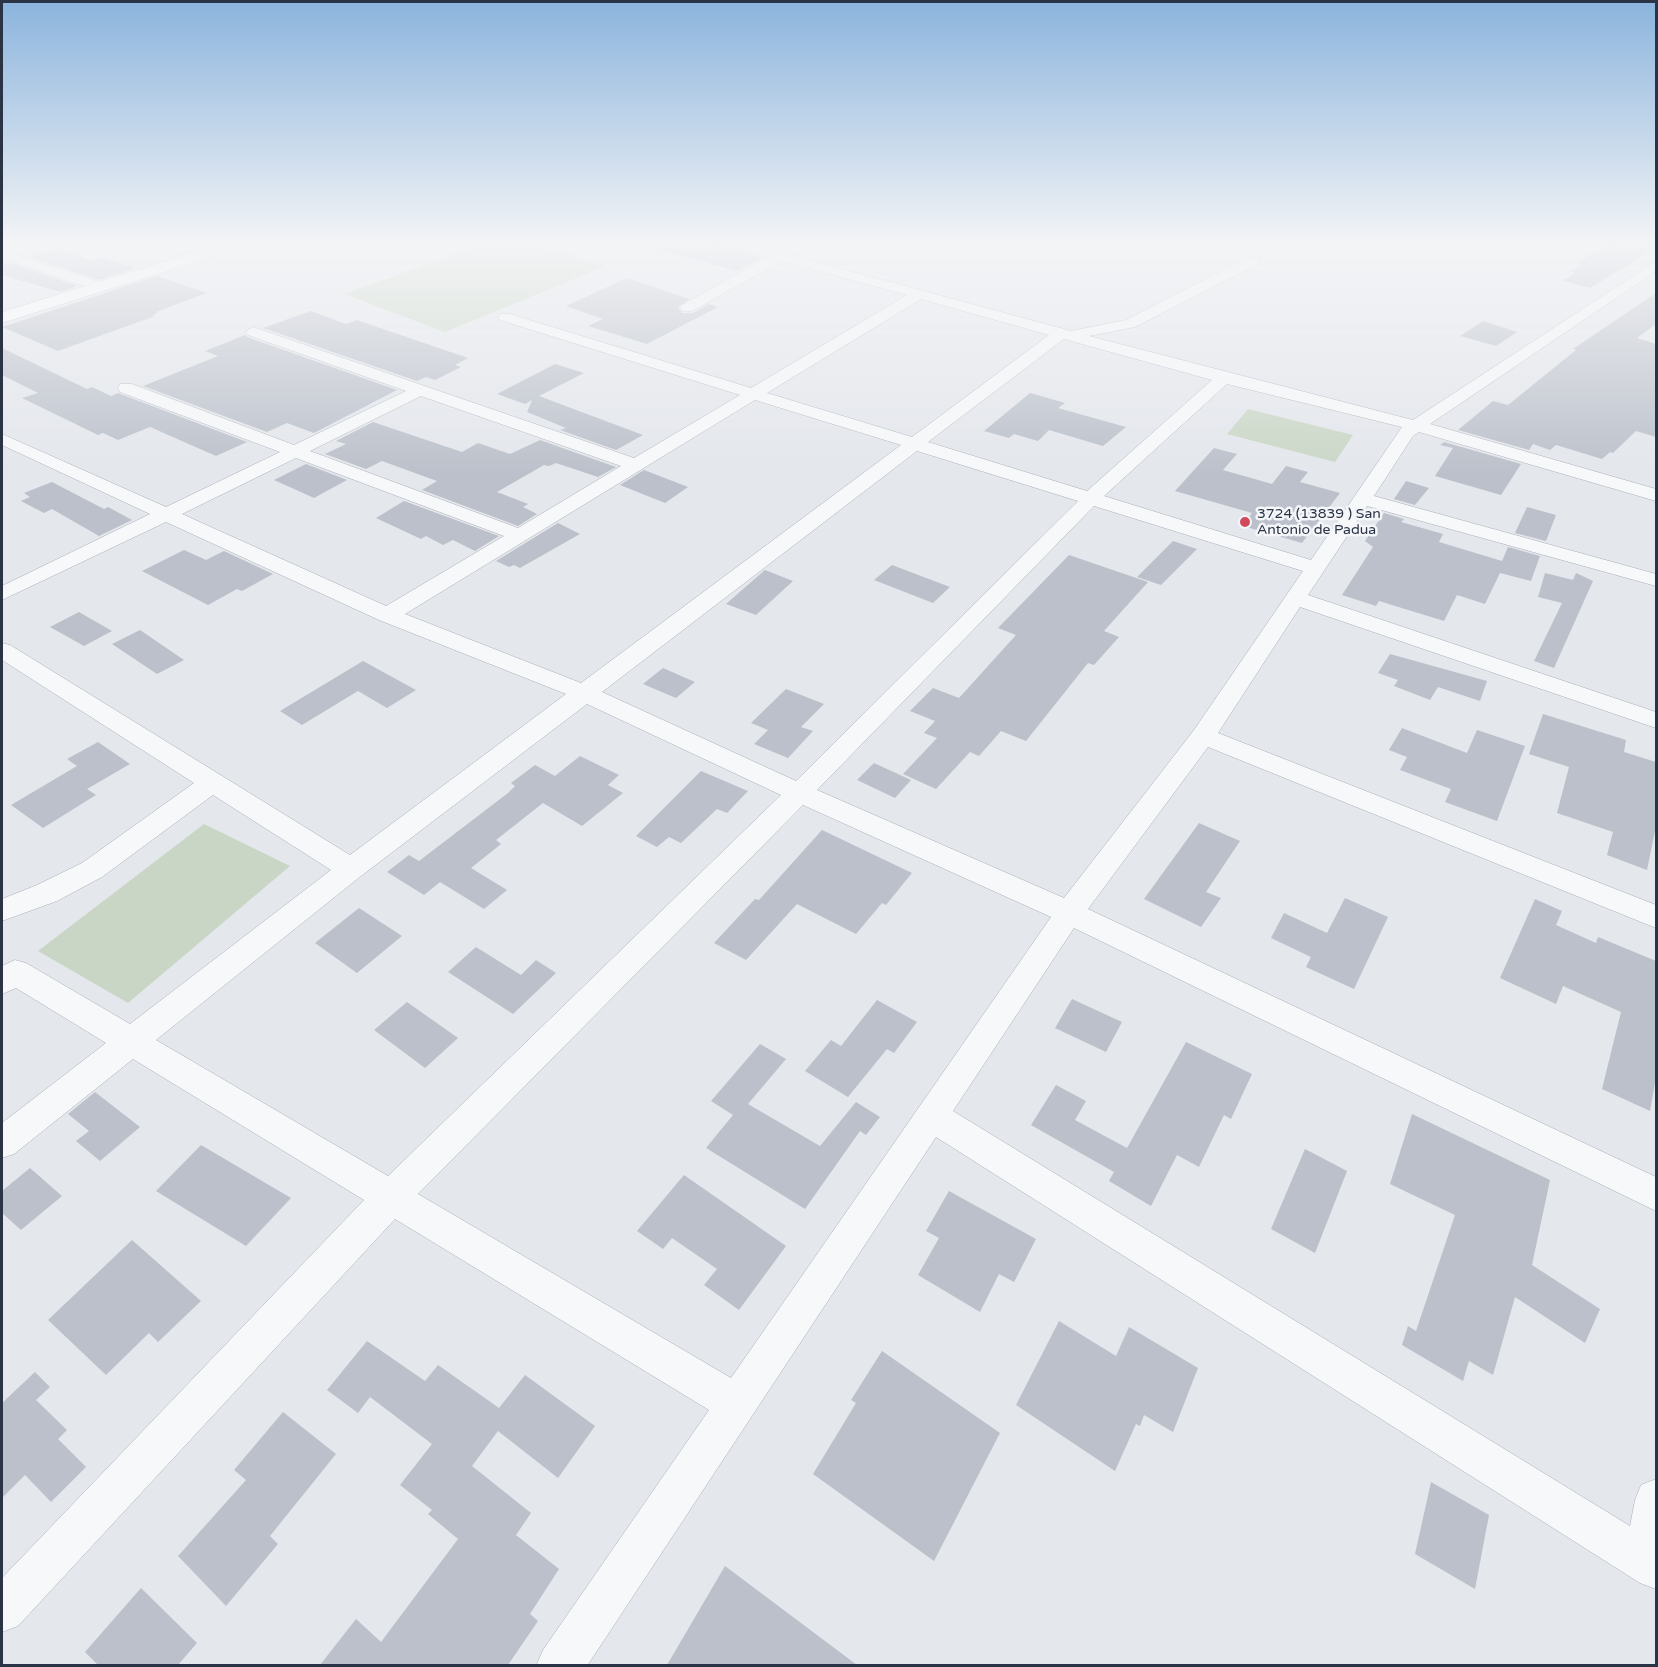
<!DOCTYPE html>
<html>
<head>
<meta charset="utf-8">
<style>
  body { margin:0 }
  #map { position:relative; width:1658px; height:1667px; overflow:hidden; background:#e4e7ec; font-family:"Varela Round",sans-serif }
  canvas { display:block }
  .frame { position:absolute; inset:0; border:3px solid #2b3445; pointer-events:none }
</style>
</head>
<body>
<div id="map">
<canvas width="1658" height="1667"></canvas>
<div class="frame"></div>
</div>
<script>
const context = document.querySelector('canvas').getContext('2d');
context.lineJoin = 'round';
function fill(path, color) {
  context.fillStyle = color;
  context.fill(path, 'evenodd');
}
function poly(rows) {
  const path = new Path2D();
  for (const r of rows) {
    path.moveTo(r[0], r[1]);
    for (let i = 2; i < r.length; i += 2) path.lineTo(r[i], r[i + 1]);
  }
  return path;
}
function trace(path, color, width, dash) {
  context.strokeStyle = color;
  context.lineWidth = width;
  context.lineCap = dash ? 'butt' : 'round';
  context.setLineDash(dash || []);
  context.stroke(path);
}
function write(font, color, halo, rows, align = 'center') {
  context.font = font + ' "Varela Round",sans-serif';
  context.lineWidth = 5;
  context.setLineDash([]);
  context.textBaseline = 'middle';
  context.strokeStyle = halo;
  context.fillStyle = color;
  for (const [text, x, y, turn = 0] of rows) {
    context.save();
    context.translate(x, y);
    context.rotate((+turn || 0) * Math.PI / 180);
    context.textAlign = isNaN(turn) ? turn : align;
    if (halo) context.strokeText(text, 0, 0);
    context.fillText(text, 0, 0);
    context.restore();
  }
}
const green = poly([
  [489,242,525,242,606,266,445,332,344,294],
  [1248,409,1353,435,1335,462,1227,434],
  [204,824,290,866,128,1003,38,951]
]);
const building = poly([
  [654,242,709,242,762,258,737,271,654,248],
  [1615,242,1656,242,1656,248,1590,288,1563,281,1575,273,1571,271,1581,265,1576,263],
  [59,248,92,261,102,257,136,268,99,280,30,257],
  [10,263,77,286,60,292,2,275,2,266],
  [157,276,207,293,156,312,158,313,152,315,155,316,58,351,2,327],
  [627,278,689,299,678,307,682,313,693,313,709,304,718,307,647,344,588,326,603,319,566,306],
  [1656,293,1656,324,1637,338,1656,344,1656,437,1636,431,1613,453,1610,452,1602,459,1556,445,1550,450,1533,444,1529,450,1458,430,1493,401,1508,405,1576,350,1573,349],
  [311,311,346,324,357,320,468,358,455,365,461,367,435,380,426,377,417,381,263,328],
  [1483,321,1517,332,1496,346,1460,336],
  [245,335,247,337,397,390,314,433,287,423,267,432,143,386,218,356,205,351],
  [2,348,87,389,92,387,111,396,118,393,247,442,216,456,150,427,118,440,103,433,98,435,22,398,38,393,2,375],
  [555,364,584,373,539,396,643,435,616,450,560,430,566,428,527,412,532,400,525,404,497,394],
  [1030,393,1065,403,1058,408,1126,427,1103,446,1049,430,1038,441,1014,434,1009,438,984,431],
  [373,422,462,452,478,443,510,454,540,440,616,467,598,477,556,463,549,466,544,465,497,492,528,504,523,507,537,514,518,526,422,490,437,481,382,461,366,469,325,454,346,444,336,441],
  [1444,442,1521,464,1501,495,1435,476,1453,448,1440,445],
  [1214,448,1237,454,1223,470,1272,484,1286,466,1308,472,1300,482,1340,493,1302,543,1243,526,1252,513,1175,491],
  [306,464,347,480,314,498,274,480],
  [644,470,688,487,665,503,620,485],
  [1406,481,1429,488,1415,505,1394,499],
  [52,482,104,509,108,507,132,520,99,536,52,509,44,513,21,501,30,497,24,493],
  [404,501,499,536,475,551,453,540,443,545,426,536,421,539,376,518],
  [1527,507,1556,515,1546,541,1515,533],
  [1384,513,1404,519,1401,522,1443,534,1439,542,1502,561,1508,547,1540,556,1531,581,1500,573,1485,604,1457,595,1444,621,1379,601,1376,606,1342,595,1373,547,1365,541],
  [558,523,580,534,520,568,514,565,509,567,496,561],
  [1173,541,1197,549,1161,585,1137,577],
  [184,550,206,560,224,551,273,574,242,591,237,589,208,605,142,571],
  [1069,555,1148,582,1104,631,1119,637,1094,665,1088,663,1026,741,1001,731,979,756,970,752,936,789,903,774,937,738,924,733,935,721,910,711,933,688,959,698,1016,635,998,628],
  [892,565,950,587,933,603,874,580],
  [765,570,793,581,756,615,726,604],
  [1545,573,1573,580,1576,573,1593,581,1554,668,1534,661,1562,603,1538,597],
  [79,612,112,631,84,646,50,627],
  [140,630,184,660,157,674,112,644],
  [1390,654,1487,681,1480,701,1438,687,1430,700,1394,686,1398,680,1378,673],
  [363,661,416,690,387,708,358,691,302,725,280,711],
  [663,668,695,682,676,698,643,684],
  [786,689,824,704,801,727,813,731,788,758,754,744,768,730,751,723],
  [1543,714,1626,740,1624,752,1656,762,1656,826,1647,870,1607,855,1613,832,1557,813,1569,767,1529,754],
  [1402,728,1467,753,1477,730,1525,746,1497,821,1445,802,1451,789,1400,770,1407,757,1389,750],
  [98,742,130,764,87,789,96,795,43,828,11,805,77,766,67,759],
  [580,756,619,775,608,785,623,793,582,826,543,803,496,840,501,844,471,868,507,890,484,909,440,882,424,895,387,872,409,855,419,861,508,793,515,786,511,783,535,765,555,776],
  [874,763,911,780,895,798,857,780],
  [701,771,748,791,727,813,717,809,681,843,669,837,657,847,636,836],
  [1199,823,1240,841,1206,892,1221,898,1201,927,1144,899],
  [822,830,912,873,886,905,882,903,856,934,797,904,746,960,714,943,755,899,759,900],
  [1345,898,1388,917,1354,989,1306,967,1311,957,1271,938,1284,913,1327,933],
  [1535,899,1562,911,1556,925,1596,943,1598,937,1656,961,1656,1077,1650,1111,1602,1089,1621,1012,1563,986,1556,1004,1500,978],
  [359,908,402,936,357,973,315,943],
  [476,947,521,975,536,960,556,973,513,1014,448,972],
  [1072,999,1122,1022,1106,1052,1055,1028],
  [877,1000,917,1022,894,1053,887,1049,848,1097,805,1071,831,1040,841,1046],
  [407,1002,458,1038,425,1068,374,1030],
  [1186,1042,1252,1074,1231,1119,1224,1115,1199,1167,1177,1155,1151,1206,1109,1181,1114,1172,1031,1125,1056,1085,1086,1101,1075,1120,1127,1148],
  [760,1044,786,1059,748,1104,820,1146,856,1102,880,1117,866,1135,860,1131,805,1209,706,1148,733,1115,711,1101],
  [95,1092,140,1127,100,1161,76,1141,89,1131,68,1114],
  [1412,1114,1550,1180,1532,1265,1600,1309,1585,1343,1515,1297,1493,1375,1469,1361,1463,1381,1402,1345,1408,1326,1416,1331,1455,1215,1390,1184],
  [201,1145,291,1198,246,1246,156,1191],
  [1305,1149,1347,1171,1315,1253,1271,1229],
  [30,1168,62,1196,21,1230,2,1213,2,1191],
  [684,1175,786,1246,739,1310,704,1285,717,1269,672,1238,663,1249,637,1231],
  [949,1191,1036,1239,1014,1282,999,1274,980,1312,918,1275,939,1238,926,1231],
  [132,1240,201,1301,158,1342,149,1333,106,1375,48,1320],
  [1059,1321,1116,1356,1129,1327,1198,1368,1173,1432,1144,1415,1140,1426,1136,1424,1115,1471,1016,1405],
  [367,1341,425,1381,438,1365,499,1408,525,1375,595,1426,558,1478,498,1431,472,1466,531,1513,516,1535,559,1569,530,1614,538,1621,508,1665,320,1665,356,1619,381,1642,458,1539,428,1514,432,1510,400,1485,432,1444,370,1397,358,1413,327,1390],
  [882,1351,1000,1433,934,1561,813,1474,856,1403,851,1400],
  [35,1372,50,1387,36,1400,67,1430,58,1439,86,1467,51,1502,25,1475,2,1498,2,1403],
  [283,1412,336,1454,270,1536,278,1544,226,1606,178,1556,246,1480,234,1470],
  [1431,1482,1489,1515,1475,1589,1415,1554],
  [725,1566,857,1665,667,1665],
  [141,1588,197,1643,178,1665,98,1665,85,1652]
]);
const street = poly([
  [723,242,743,242,1071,331,1126,320,1249,257,1259,257,1259,263,1135,327,1089,336,1413,420,1656,261,1656,271,1430,424,1656,489,1656,501,1419,432,1413,436,1374,496,1656,574,1656,586,1367,506,1308,595,1656,712,1656,728,1300,607,1218,733,1656,905,1656,928,1208,747,1088,909,1656,1177,1656,1211,1074,928,953,1111,1630,1526,1635,1500,1641,1485,1656,1479,1656,1589,1640,1583,936,1137,587,1666,536,1666,543,1650,709,1410,395,1219,18,1626,2,1632,2,1578,364,1200,133,1059,14,1154,2,1158,2,1123,106,1043,16,988,2,994,2,966,15,960,26,963,130,1024,331,870,213,795,102,877,57,901,2,921,2,899,37,885,82,863,194,783,2,660,2,643,10,645,350,855,566,694,379,620,166,522,2,600,2,586,150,514,2,445,2,434,166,507,280,452,120,392,118,388,120,384,132,384,294,445,406,391,248,335,245,332,253,327,634,458,740,395,500,320,498,317,500,314,510,314,751,388,907,295,782,261,692,311,682,311,680,308,682,305,768,257,724,245,723,242],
  [921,299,1049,335,912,437,767,393,921,299],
  [1064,339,1212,380,1087,491,928,442,1064,339],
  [1227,384,1402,427,1311,560,1104,496,1227,384],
  [421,396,621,466,518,528,310,451,421,396],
  [755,400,901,445,581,683,405,614,755,400],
  [917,451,1078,501,796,781,602,692,917,451],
  [296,458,504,536,386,606,182,514,296,458],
  [1094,506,1303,571,1194,730,1064,898,817,790,1094,506],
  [587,704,781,795,388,1176,156,1040,361,876,587,704],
  [803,805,1051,917,731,1378,418,1194,803,805],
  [2,250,105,284,107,287,100,291,95,290,2,258,2,250]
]);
const secondary = poly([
  [227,242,251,242,249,245,2,323,2,312,227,242]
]);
const markers = [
  [1245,522,6,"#d1495b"]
];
const farPoinames = [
  ["3724 (13839 ) San",1257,514],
  ["Antonio de Padua",1257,530]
];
fill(green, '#c9d6c5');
fill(building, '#bbc0ca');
trace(street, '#a9aeb7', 1);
trace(secondary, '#a9aeb7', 1);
fill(street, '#f7f8fa');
fill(secondary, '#fff');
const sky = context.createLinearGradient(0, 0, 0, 475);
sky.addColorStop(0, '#8bb4dd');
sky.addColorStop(0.51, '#f3f4f6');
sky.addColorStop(1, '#f3f4f600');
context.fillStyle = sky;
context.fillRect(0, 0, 1658, 475);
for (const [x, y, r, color] of markers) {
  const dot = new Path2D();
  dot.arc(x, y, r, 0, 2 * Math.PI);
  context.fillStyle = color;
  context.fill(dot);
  trace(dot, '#f4f6f9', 2);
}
write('14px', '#2b3445', '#f4f6f9', farPoinames, 'left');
</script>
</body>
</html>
